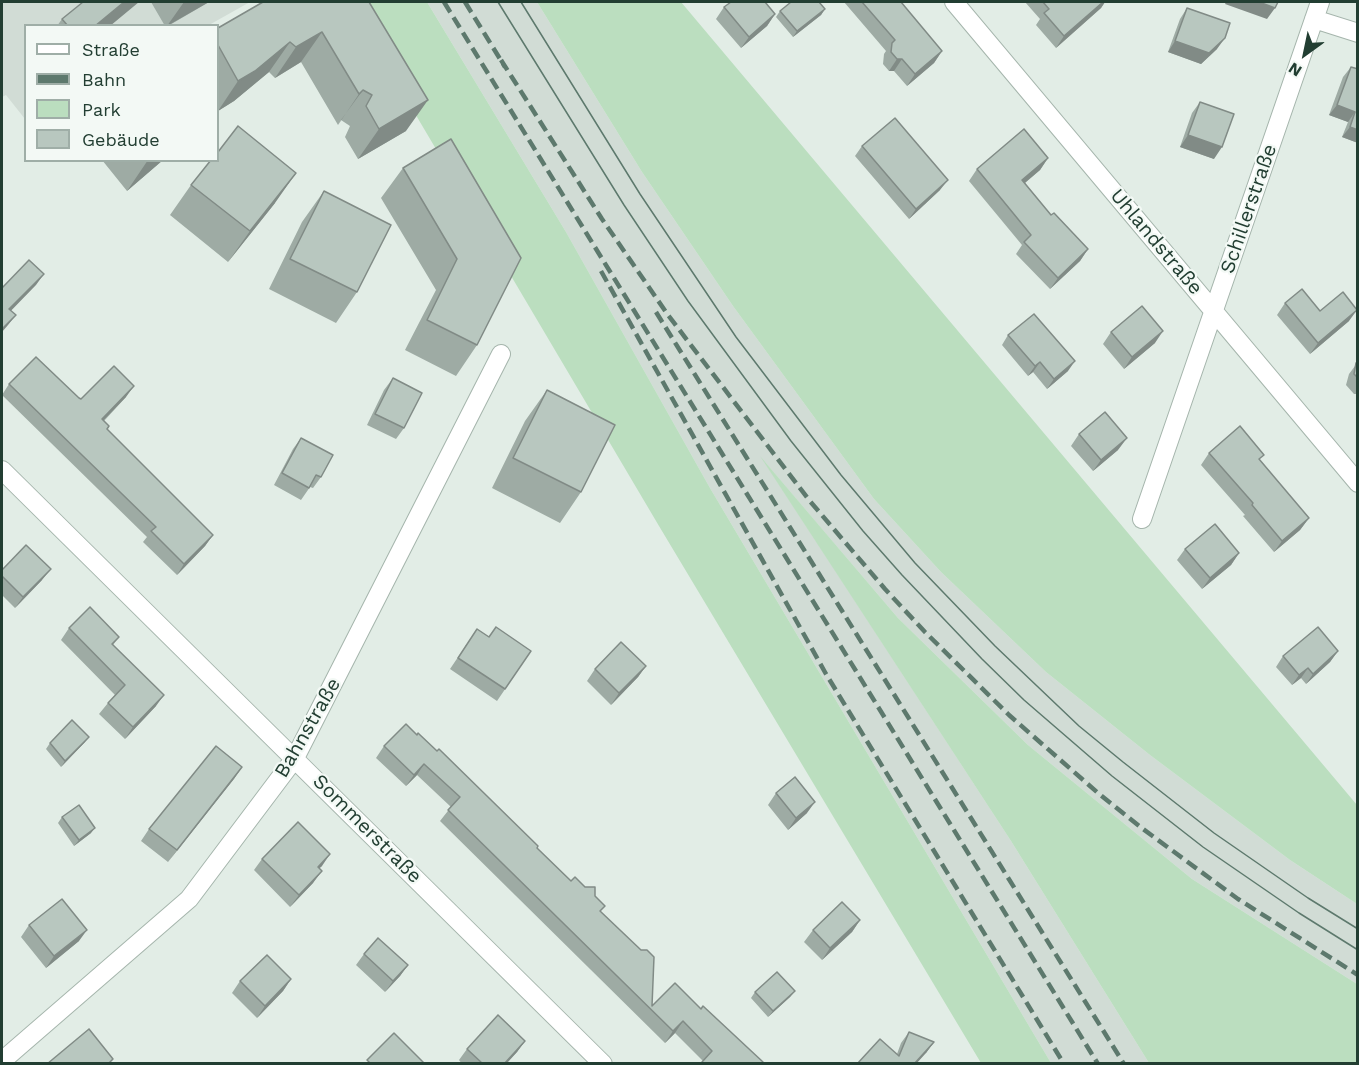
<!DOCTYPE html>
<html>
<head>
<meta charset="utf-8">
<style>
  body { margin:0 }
  #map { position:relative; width:1359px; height:1065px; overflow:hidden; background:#e2ede6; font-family:"Work Sans",sans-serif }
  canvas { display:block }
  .frame { position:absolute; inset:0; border:3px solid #223e32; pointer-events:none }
  .legend { position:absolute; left:24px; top:24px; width:195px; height:138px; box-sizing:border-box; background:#f3f9f5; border:2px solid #9faea7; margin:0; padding:8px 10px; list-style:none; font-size:18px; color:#223e32 }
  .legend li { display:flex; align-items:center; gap:12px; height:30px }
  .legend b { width:30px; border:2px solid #9faea7 }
  .north { position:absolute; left:1275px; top:24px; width:60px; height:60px; -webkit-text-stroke:4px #f3f9f5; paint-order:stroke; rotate:213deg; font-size:16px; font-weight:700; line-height:24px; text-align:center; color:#223e32 }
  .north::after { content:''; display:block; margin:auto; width:21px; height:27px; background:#223e32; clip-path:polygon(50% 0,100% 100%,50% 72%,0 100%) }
</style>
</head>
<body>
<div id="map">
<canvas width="1359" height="1065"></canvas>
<div class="frame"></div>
<ul class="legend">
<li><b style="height:8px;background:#fff"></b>Straße</li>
<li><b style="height:8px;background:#5d796d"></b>Bahn</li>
<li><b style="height:16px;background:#bbdebf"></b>Park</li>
<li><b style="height:16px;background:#b8c7bf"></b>Gebäude</li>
</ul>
<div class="north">N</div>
</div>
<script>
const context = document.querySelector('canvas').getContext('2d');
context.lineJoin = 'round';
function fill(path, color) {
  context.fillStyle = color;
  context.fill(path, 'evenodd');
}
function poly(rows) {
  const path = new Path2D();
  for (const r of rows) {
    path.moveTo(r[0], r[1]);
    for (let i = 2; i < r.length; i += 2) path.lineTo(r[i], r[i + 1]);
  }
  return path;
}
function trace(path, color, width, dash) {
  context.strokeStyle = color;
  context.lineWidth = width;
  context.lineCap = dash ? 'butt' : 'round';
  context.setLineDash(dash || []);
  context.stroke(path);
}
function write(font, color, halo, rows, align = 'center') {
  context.font = font + ' "Work Sans",sans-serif';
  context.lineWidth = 4.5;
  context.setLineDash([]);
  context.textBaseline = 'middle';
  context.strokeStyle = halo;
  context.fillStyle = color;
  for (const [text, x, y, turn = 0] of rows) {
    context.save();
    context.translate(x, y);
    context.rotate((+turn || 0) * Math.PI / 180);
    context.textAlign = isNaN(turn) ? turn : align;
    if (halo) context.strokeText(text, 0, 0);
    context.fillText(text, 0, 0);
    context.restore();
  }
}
const built = poly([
  [2,2,250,2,209,25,26,26,25,119,6,95,2,97],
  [427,2,537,2,642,172,733,306,874,499,941,572,1046,672,1150,755,1290,860,1357,904,1357,984,1192,879,1028,745,898,618,764,461,1011,841,1149,1063,1051,1063,710,488,566,232]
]);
const green = poly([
  [349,2,427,2,566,232,710,488,1051,1063,981,1063,659,526],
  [537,2,681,2,1357,805,1357,904,1290,860,1150,755,1046,672,941,572,874,499,733,306,642,172],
  [760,456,898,618,1028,745,1192,879,1357,984,1357,1063,1149,1063,1011,841]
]);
const minor = poly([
  [954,2,1358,483],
  [1314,19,1358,33],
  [2,470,603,1064],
  [1142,519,1320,2],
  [2,1061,189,899,295,758,501,354]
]);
const tram = poly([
  [498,2,624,205,688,301,791,441,863,531,902,575,982,659,1024,700,1112,776,1203,847,1299,913,1358,950],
  [521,2,640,194,736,337,841,475,915,563,995,646,1079,726,1123,762,1214,833,1308,898,1358,929]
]);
const rail = poly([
  [444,2,1098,1064],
  [465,2,505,67],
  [501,60,602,219,668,315,809,500,885,589,925,632,1009,715,1098,793,1143,829,1238,899,1358,975],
  [601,271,826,674,1064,1064],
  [656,312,1124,1064]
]);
const wall = poly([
  [151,2,209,2,168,26,165,26],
  [369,2,406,131,358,159,345,137,350,126,341,120,338,125,301,62,275,78,269,72,234,101,218,111,218,28],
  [844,2,901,2,942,51,934,63,907,86,894,71,889,71,883,64,884,54,886,51],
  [1025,2,1105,2,1101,8,1056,48,1036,25,1040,19],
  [724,7,775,14,767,26,741,48,716,19],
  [1187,8,1217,49,1201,64,1168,52,1180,19],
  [825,9,821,15,793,37,776,17,780,11],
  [62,19,110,26,57,26],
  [1351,67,1358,69,1358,143,1342,137,1348,122,1329,115,1343,77],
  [1200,102,1214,159,1180,147,1192,113],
  [451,139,477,345,456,376,405,350,436,290,381,198,403,168],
  [862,146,940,190,909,219,855,156],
  [1048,158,1040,170,1025,183,1051,215,1088,249,1080,261,1050,289,1016,254,1022,245,969,181,977,169],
  [102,160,163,160,127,191],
  [191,185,275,203,228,262,170,215],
  [324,191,357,292,336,323,269,289,302,222],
  [1285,303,1320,311,1349,321,1310,354,1277,315],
  [1111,332,1155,343,1124,369,1103,344],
  [1008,335,1068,371,1047,389,1033,372,1028,376,1002,345],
  [1358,362,1358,394,1354,394,1346,385,1349,374],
  [393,378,404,428,396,439,367,425,384,390],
  [9,384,81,399,126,397,104,421,109,426,107,430,213,535,205,546,177,575,143,542,147,537,2,395],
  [547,390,581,492,560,523,492,488,525,421],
  [1079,434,1118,450,1093,471,1071,446],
  [301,438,321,477,313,488,310,487,301,500,274,485,293,449],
  [1209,453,1260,461,1309,518,1300,530,1274,552,1243,516,1245,515,1201,465],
  [1185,549,1239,553,1231,565,1202,589,1177,560],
  [2,570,42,580,15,608,2,595],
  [69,628,119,637,113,645,156,706,125,739,99,714,108,703,115,695,61,640],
  [477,629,489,637,531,651,497,701,450,669],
  [1338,651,1330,662,1306,684,1301,678,1292,685,1276,667,1283,656],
  [646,666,638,677,611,705,587,681,595,669],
  [406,724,537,848,571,881,595,896,601,912,652,1006,701,1009,762,1064,701,1064,703,1061,675,1033,665,1043,440,821,451,807,417,775,406,786,376,758,384,746],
  [85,742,61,767,46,749,50,743],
  [242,767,168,862,141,841,149,829],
  [776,793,807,813,788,830,768,805],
  [62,817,91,833,74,846,58,823],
  [262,859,322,866,319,868,313,883,290,907,254,870],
  [860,920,852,932,822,960,804,942,813,930],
  [29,925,79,941,46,968,21,937],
  [364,954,408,965,400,976,385,992,356,965],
  [291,979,283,991,257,1018,232,993,240,981],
  [795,991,790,997,768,1017,751,998,755,992],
  [909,1032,934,1042,926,1053,857,1064,897,1054,901,1043],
  [525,1041,517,1052,506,1064,462,1064,459,1060,467,1049]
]);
const shadedWall = poly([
  [124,2,139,2,110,26,95,26],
  [184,2,209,2,167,26],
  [1103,2,1105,2,1101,8,1056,48,1064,36],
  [1226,2,1259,2,1275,8,1267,19,1225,4],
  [825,9,821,15,793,37,797,31],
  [775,14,767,26,741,48,749,37],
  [322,32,301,62,275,78,296,47],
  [1225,38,1217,49,1201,64,1168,52,1175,41],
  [290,42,269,72,234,101,218,111,238,81],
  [942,51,934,63,907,86,915,74],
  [897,59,902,59,894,71,889,71],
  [363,90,341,120,338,125,359,94],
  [428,100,406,131,358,159,379,129],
  [1337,105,1355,112,1348,122,1329,115],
  [1350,127,1358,130,1358,143,1342,137],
  [1188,135,1222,147,1214,159,1180,147],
  [1048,158,1040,170,1014,192,1022,180],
  [148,160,163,160,127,191],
  [296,173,275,203,228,262,250,231],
  [948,180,940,190,909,219,916,209],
  [1088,249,1080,261,1050,289,1058,278],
  [44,274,36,285,2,320,9,309],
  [1357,310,1349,321,1310,354,1318,343],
  [16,315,8,325,2,332,2,329],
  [1163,331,1155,343,1124,369,1132,357],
  [1075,361,1068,371,1047,389,1054,379],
  [1040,362,1033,372,1028,376,1035,366],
  [134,386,126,397,94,430,102,419],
  [1127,438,1118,450,1093,471,1101,460],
  [1309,518,1300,530,1274,552,1282,541],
  [213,535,205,546,177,575,184,564],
  [1239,553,1231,565,1202,589,1210,578],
  [51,569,42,580,15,608,23,597],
  [1338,651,1330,662,1306,684,1313,674],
  [646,666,638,677,611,705,619,693],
  [1308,668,1301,678,1292,685,1299,675],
  [164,695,156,706,125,739,133,727],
  [89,737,85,742,61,767,65,761],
  [424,764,417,775,406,786,414,775],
  [242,767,234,779,168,862,177,850],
  [815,802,807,813,788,830,796,818],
  [95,828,91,833,74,846,79,840],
  [330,854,322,866,309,878,318,867],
  [322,871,313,883,290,907,299,895],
  [860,920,852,932,822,960,830,948],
  [87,930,79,941,46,968,54,956],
  [408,965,400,976,385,992,393,981],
  [291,979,283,991,257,1018,265,1006],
  [795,991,790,997,768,1017,773,1011],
  [683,1021,675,1033,665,1043,673,1031],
  [525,1041,517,1052,506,1064,504,1064],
  [934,1042,926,1053,916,1064,914,1064]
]);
const building = poly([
  [83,2,124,2,95,26,68,26,62,19,83,2],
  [263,2,369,2,428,100,379,129,366,106,372,95,363,90,359,94,322,32,296,47,290,42,255,71,238,81,218,45,218,28,263,2],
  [731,2,765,2,775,14,749,37,724,7,731,2],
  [791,2,819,2,825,9,797,31,780,11,791,2],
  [862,2,901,2,942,51,915,74,902,59,897,59,891,52,892,43,895,40,862,2],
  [1043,2,1103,2,1064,36,1044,13,1049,9,1043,2],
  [1259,2,1278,2,1275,8,1259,2],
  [1187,8,1230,23,1225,38,1209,53,1175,41,1187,8],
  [1351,67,1358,69,1358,130,1350,127,1355,112,1337,105,1351,67],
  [1200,102,1234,114,1222,147,1188,135,1200,102],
  [895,118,948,180,916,209,862,146,895,118],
  [238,126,296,173,250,231,191,185,211,160,218,160,218,152,238,126],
  [1024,129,1048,158,1022,180,1051,215,1054,213,1088,249,1058,278,1024,242,1031,235,977,169,1024,129],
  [451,139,521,258,477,345,427,320,457,259,403,168,451,139],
  [324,191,391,225,357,292,290,259,324,191],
  [29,260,44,274,9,309,16,315,2,329,2,288,29,260],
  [1302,289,1320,311,1343,292,1357,310,1318,343,1285,303,1302,289],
  [1142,306,1163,331,1132,357,1111,332,1142,306],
  [1034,314,1075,361,1054,379,1040,362,1035,366,1008,335,1034,314],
  [36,357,79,398,81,399,114,366,134,386,102,419,109,426,107,429,213,535,184,564,151,531,156,527,9,384,36,357],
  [1358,362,1358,378,1354,374,1356,363,1358,362],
  [393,378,422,393,404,428,375,414,393,378],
  [547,390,615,425,581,492,513,458,547,390],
  [1105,412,1127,438,1101,460,1079,434,1105,412],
  [1240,426,1264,455,1259,459,1309,518,1282,541,1252,505,1253,503,1209,453,1240,426],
  [301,438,333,455,321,477,316,475,309,488,282,473,301,438],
  [1215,524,1239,553,1210,578,1185,549,1215,524],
  [26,545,51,569,23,597,2,576,2,570,26,545],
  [90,607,119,637,112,644,164,695,133,727,108,703,125,685,69,628,90,607],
  [496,627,531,651,505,689,458,658,477,629,489,637,496,627],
  [1318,627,1338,651,1313,674,1308,668,1299,675,1283,656,1318,627],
  [621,642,646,666,619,693,595,669,621,642],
  [72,720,89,737,65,761,50,743,72,720],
  [406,724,417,735,418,733,437,751,439,749,538,846,537,848,571,881,575,877,585,887,595,887,595,896,605,906,600,911,641,950,647,950,654,957,652,1006,675,983,701,1009,703,1006,763,1062,762,1064,703,1064,702,1062,712,1051,683,1021,673,1031,448,810,460,797,424,764,414,775,384,746,406,724],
  [216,746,242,767,177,850,149,829,216,746],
  [795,777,815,802,796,818,776,793,795,777],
  [79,805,95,828,79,840,62,817,79,805],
  [298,822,330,854,318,867,322,871,299,895,262,859,298,822],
  [62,899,87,930,54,956,29,925,62,899],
  [842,902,860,920,830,948,813,930,842,902],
  [378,938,408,965,393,981,364,954,378,938],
  [267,955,291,979,265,1006,240,981,267,955],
  [777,972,795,991,773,1011,755,992,777,972],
  [498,1015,525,1041,504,1064,483,1064,467,1049,498,1015],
  [89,1029,113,1059,108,1064,47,1064,89,1029],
  [909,1032,934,1042,914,1064,857,1064,880,1039,899,1056,909,1032],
  [394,1033,425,1064,371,1064,367,1060,394,1033]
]);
const streetNames = [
  ["Schillerstraße",1249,209,-71],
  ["Uhlandstraße",1156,242,50],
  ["Bahnstraße",308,728,-60],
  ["Sommerstraße",367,829,45]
];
fill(built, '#d1dcd5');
fill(green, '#bbdebf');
trace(minor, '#a5b5ac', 20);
trace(minor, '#fff', 18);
trace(tram, '#5d796d', 1.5);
trace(rail, '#5d796d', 4.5, [12, 6]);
fill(wall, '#9eaba4');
fill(shadedWall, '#818b86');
fill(building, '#b8c7bf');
trace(building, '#818b86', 1.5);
write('20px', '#223e32', '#f3f9f5', streetNames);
</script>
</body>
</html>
